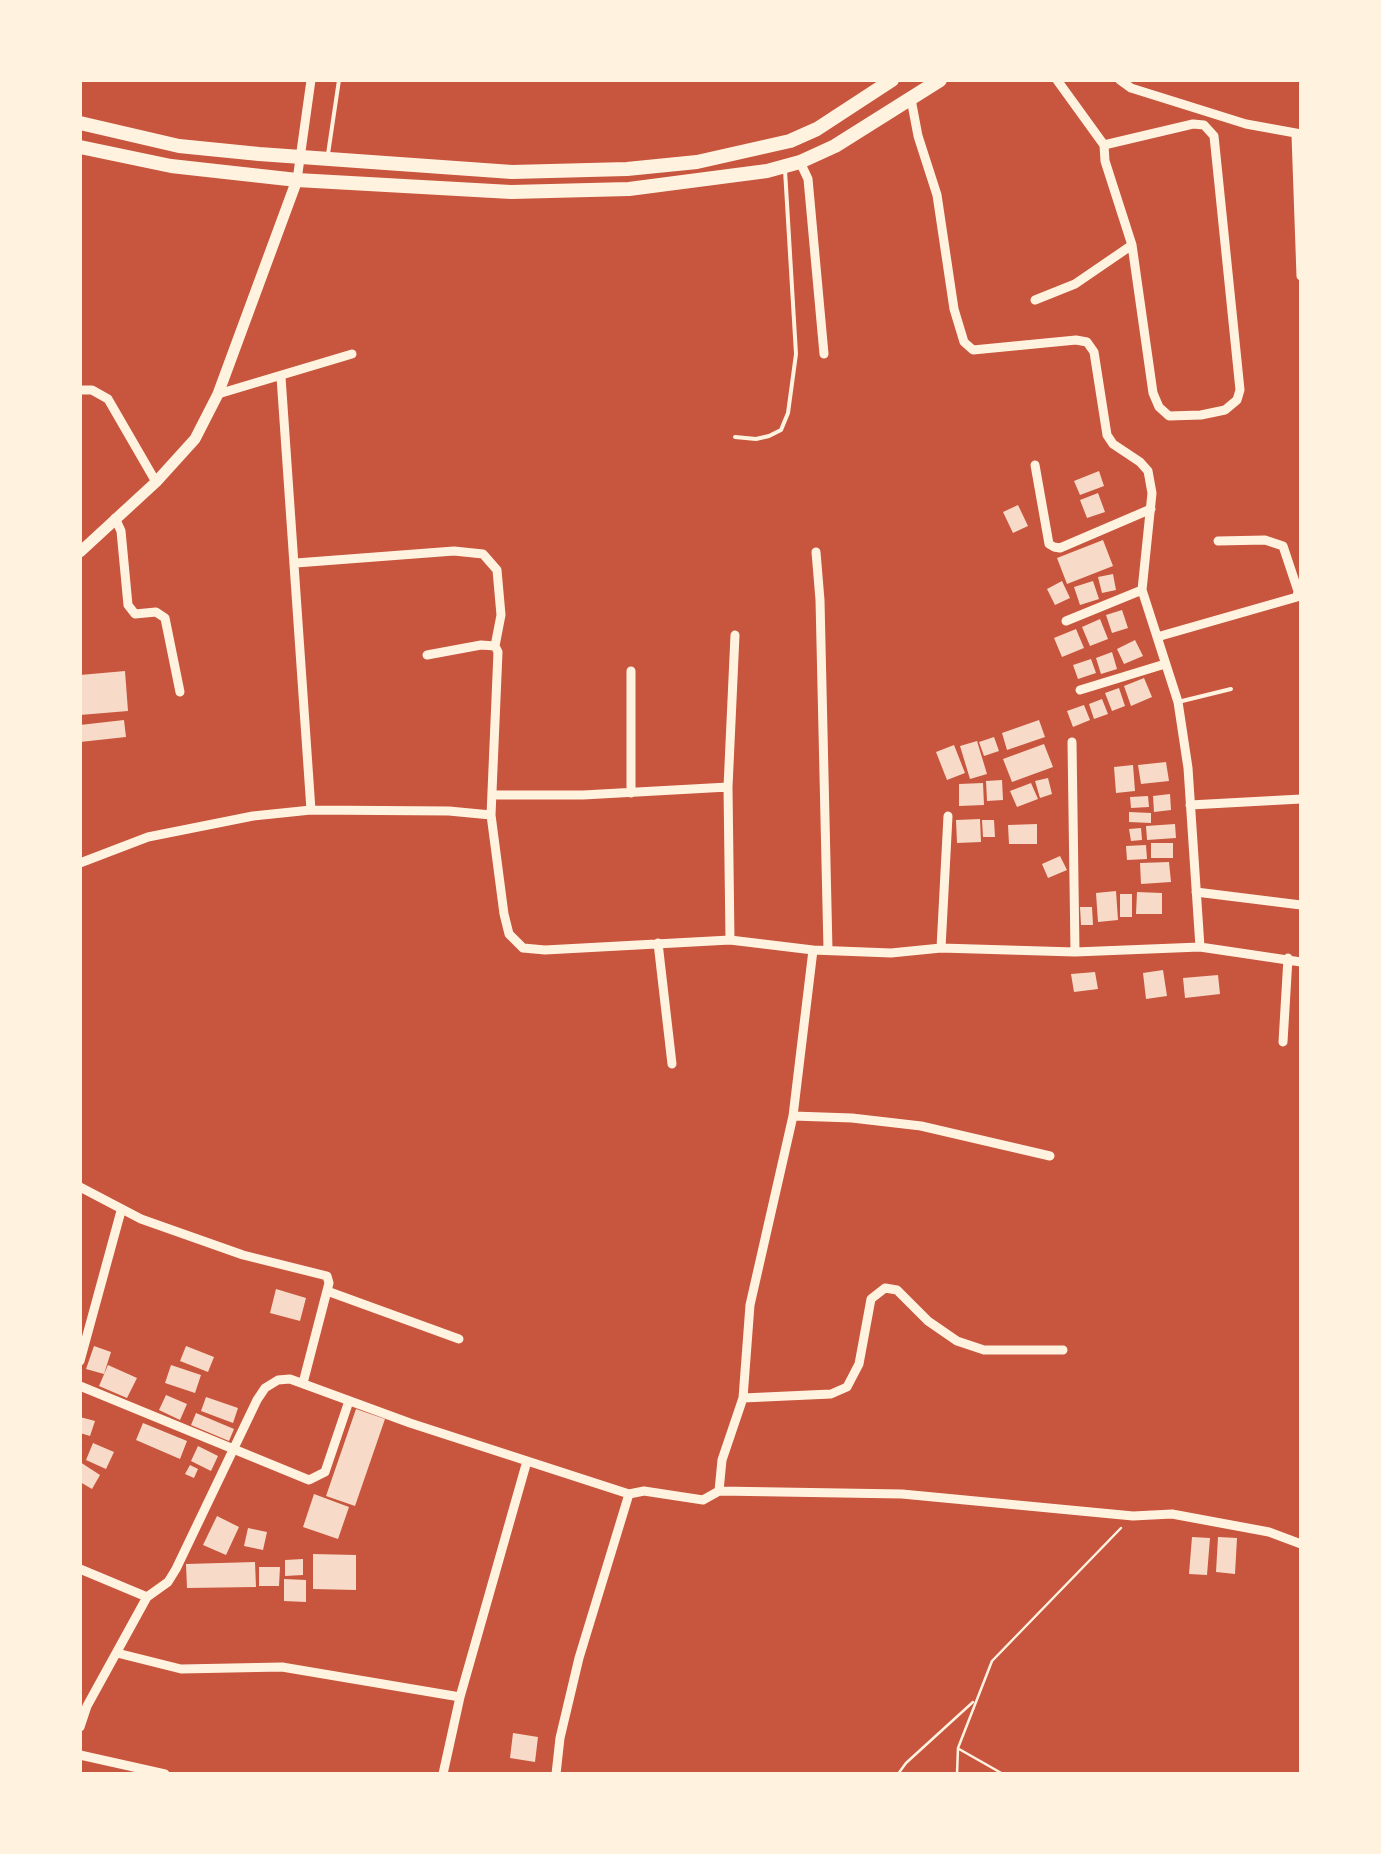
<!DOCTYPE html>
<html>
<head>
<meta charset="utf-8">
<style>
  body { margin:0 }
  #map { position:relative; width:1381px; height:1854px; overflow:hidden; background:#c8553d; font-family:"Zilla Slab",serif }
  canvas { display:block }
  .frame { position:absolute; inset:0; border:82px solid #fff3e0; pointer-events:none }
</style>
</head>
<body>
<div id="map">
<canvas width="1381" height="1854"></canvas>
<div class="frame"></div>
</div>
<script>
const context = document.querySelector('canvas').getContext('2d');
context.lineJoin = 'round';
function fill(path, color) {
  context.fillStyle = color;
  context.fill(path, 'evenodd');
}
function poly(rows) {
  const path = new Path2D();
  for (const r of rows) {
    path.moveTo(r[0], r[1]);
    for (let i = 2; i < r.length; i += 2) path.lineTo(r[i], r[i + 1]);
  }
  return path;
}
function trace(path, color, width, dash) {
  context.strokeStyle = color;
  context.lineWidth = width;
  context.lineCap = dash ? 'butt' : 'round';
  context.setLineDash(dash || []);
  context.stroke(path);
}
const building = poly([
  [1099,471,1104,486,1080,495,1074,481],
  [1098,493,1105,512,1087,518,1080,500],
  [1018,505,1028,526,1013,533,1003,512],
  [1103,540,1113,566,1067,584,1057,558],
  [1113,574,1116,590,1102,593,1098,577],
  [1062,581,1070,598,1055,605,1047,589],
  [1093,581,1099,599,1080,605,1074,587],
  [1122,610,1128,628,1112,633,1106,615],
  [1100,619,1108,639,1090,646,1082,627],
  [1076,629,1084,648,1062,657,1054,638],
  [1135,640,1143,656,1124,664,1117,649],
  [1112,652,1117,669,1101,674,1096,658],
  [1091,659,1096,673,1078,679,1073,665],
  [125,671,128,711,80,715,80,675],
  [1144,678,1152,697,1131,706,1124,686],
  [1119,688,1125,706,1112,711,1105,693],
  [1102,699,1108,714,1094,719,1089,704],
  [1084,705,1090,720,1073,727,1067,711],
  [124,720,126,737,80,742,80,725],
  [1039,720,1045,737,1007,750,1002,733],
  [994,737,999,751,984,756,979,742],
  [977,741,987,774,970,779,960,746],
  [1044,744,1053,767,1012,782,1003,759],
  [954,745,965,773,947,780,936,752],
  [1166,762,1169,781,1141,784,1138,765],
  [1133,765,1135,791,1116,793,1114,767],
  [1048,778,1052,794,1040,798,1035,781],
  [1002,780,1003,800,987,801,986,781],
  [983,783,984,805,959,806,959,784],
  [1031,783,1038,799,1017,807,1010,791],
  [1170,794,1171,810,1154,812,1153,796],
  [1148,796,1149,807,1131,808,1130,797],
  [1129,812,1151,813,1151,823,1129,822],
  [980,819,981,842,957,843,956,820],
  [982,820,994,820,995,837,983,837],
  [1037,824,1037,844,1009,844,1008,825],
  [1175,824,1176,838,1147,840,1146,826],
  [1141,828,1142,840,1131,841,1129,829],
  [1151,843,1173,843,1173,858,1151,858],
  [1146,845,1147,859,1127,860,1126,846],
  [1060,856,1067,870,1048,878,1042,864],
  [1169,862,1171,882,1141,884,1140,863],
  [1116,891,1118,920,1098,922,1096,893],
  [1137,892,1162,893,1162,914,1136,914],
  [1120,894,1132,894,1132,917,1120,917],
  [1080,907,1092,907,1093,925,1081,925],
  [1163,970,1167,996,1146,999,1143,973],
  [1095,972,1098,989,1074,992,1071,974],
  [1218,975,1220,994,1185,998,1183,978],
  [276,1289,306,1298,300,1321,270,1313],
  [94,1346,111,1352,104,1374,86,1369],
  [186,1346,214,1357,208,1372,180,1361],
  [108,1365,137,1378,127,1398,99,1386],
  [171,1365,201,1375,195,1393,165,1383],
  [166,1395,187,1404,180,1420,159,1410],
  [206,1397,238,1408,233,1423,201,1411],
  [356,1409,385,1419,355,1506,326,1496],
  [196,1413,234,1429,229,1441,191,1425],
  [80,1417,95,1421,90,1436,80,1433],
  [143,1423,187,1441,180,1459,136,1440],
  [93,1443,114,1452,106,1469,86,1460],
  [198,1446,218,1456,211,1471,191,1461],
  [80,1462,100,1475,92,1489,80,1482],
  [190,1465,198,1469,194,1478,185,1474],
  [314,1494,349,1507,338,1539,303,1527],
  [217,1516,239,1527,226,1555,203,1545],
  [248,1528,267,1532,263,1550,244,1546],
  [1192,1537,1210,1538,1207,1575,1189,1574],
  [1218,1537,1237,1538,1235,1574,1216,1572],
  [313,1554,356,1555,356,1590,313,1589],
  [303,1559,303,1575,285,1576,285,1560],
  [255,1562,256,1587,187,1588,186,1564],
  [259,1567,280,1567,279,1586,259,1586],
  [284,1579,306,1580,306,1602,284,1601],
  [513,1733,538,1737,535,1762,510,1758]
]);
const path = poly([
  [959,1749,1003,1774],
  [898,1774,906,1763,973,1702],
  [957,1774,958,1748,992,1661,1121,1528]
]);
const service = poly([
  [328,154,339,80],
  [735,437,756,439,769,436,781,430,788,413,796,354,785,170],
  [1178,702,1231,689]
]);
const minor = poly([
  [1057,80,1104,145],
  [1120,80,1131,88,1246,124,1301,134],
  [911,99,918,136,937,195,954,309,964,342,973,350,1076,340,1087,342,1094,352,1107,435,1113,444,1140,462,1148,471,1152,493,1142,590,1178,702,1188,768,1200,947],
  [1296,135,1301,276],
  [800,162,808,179,824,354],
  [297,180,311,80],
  [1035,300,1075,284,1132,245,1105,161,1104,145,1193,124,1204,125,1214,136,1240,390,1237,400,1225,410,1201,415,1169,416,1159,407,1153,393,1132,245],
  [281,377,311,810],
  [80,390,92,390,108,399,156,482],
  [218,394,352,354],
  [1035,465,1049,544,1054,547,1060,548,1151,509],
  [115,518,121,531,128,605,135,614,156,612,165,618,180,692],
  [816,552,820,600,828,950],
  [296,563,454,551,483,554,497,570,501,615,495,646],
  [1066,621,1142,590],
  [1157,637,1297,597,1298,591,1283,546,1265,540,1218,541],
  [427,655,481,645,495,646,498,652,491,815,504,914,509,934,523,948,545,950,730,940,813,950,891,953,941,948,1075,952,1200,947,1301,962],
  [631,671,631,793],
  [1080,690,1165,664],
  [1072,742,1075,952],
  [494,795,583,795,728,787],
  [1190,805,1301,799],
  [80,863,148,837,253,816,311,810,449,811,491,815],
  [1196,892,1301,905],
  [730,940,728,787,735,635],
  [658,943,672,1064],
  [941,948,948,816],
  [1283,1042,1288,958],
  [793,1116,852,1118,921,1126,1050,1156],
  [80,1187,141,1219,243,1255,327,1276,329,1283,303,1383],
  [327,1291,459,1339],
  [80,1361,121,1211],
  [80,1386,309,1480,325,1472,349,1401],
  [743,1398,831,1394,847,1387,859,1364,871,1299,885,1288,897,1290,928,1321,957,1341,984,1350,1063,1350],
  [719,1491,722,1460,743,1398,750,1305,793,1116,813,950],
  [80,1569,147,1597],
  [117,1653,181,1669,282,1667,460,1697],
  [80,1727,87,1706,147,1597,168,1582,176,1569,257,1400,265,1388,278,1380,290,1379,410,1423,629,1494,644,1491,703,1500,719,1491,902,1494,1133,1516,1172,1514,1269,1532,1301,1544],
  [80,1755,165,1774],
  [443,1774,460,1697,527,1461],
  [556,1774,560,1738,579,1658,629,1494]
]);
const tertiary = poly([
  [80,552,156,482,195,439,218,394,297,180]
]);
const primary = poly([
  [80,123,179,146,259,154,512,172,627,169,697,162,790,141,817,129,892,80],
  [80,147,171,166,297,180,511,192,629,189,767,171,800,162,835,146,940,80]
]);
fill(building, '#f7dbc8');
trace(path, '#fff3e0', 2.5);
trace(service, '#fff3e0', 4);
trace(minor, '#fff3e0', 9);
trace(tertiary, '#fff3e0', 11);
trace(primary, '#fff3e0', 14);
</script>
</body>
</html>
